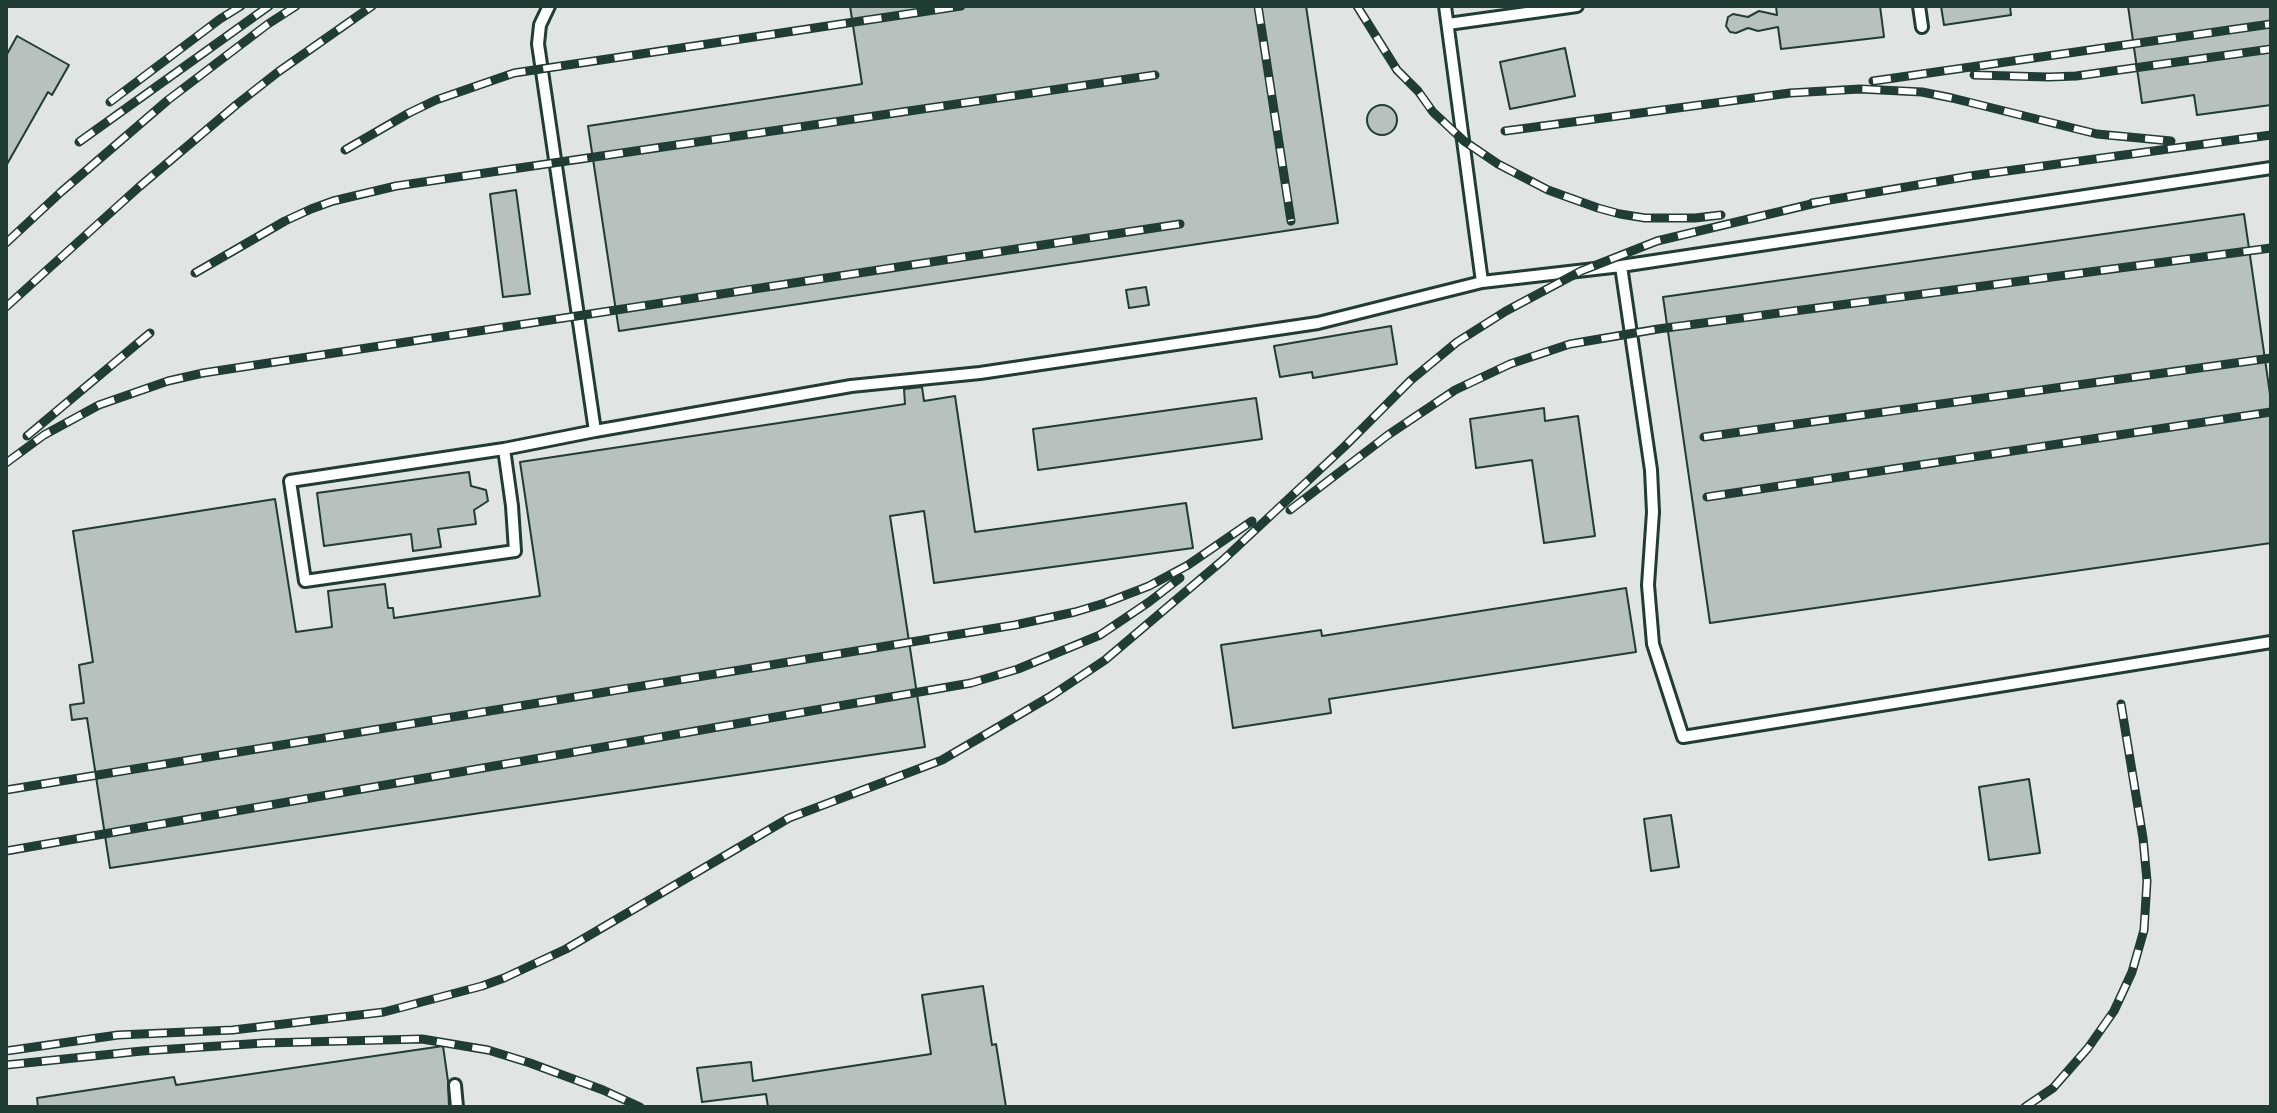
<!DOCTYPE html>
<html>
<head>
<meta charset="utf-8">
<style>
  body { margin:0 }
  #map { position:relative; width:2277px; height:1113px; overflow:hidden; background:#f2f3f3; font-family:"Shantell Sans",sans-serif }
  canvas { display:block }
  .frame { position:absolute; inset:0; border:8px solid #1f3d34; pointer-events:none }
</style>
</head>
<body>
<div id="map">
<canvas width="2277" height="1113"></canvas>
<div class="frame"></div>
</div>
<script>
const context = document.querySelector('canvas').getContext('2d');
context.lineJoin = 'round';
function fill(path, color) {
  context.fillStyle = color;
  context.fill(path, 'evenodd');
}
function poly(rows) {
  const path = new Path2D();
  for (const r of rows) {
    if (r.length === 3) {
      path.moveTo(r[0] + r[2], r[1]);
      path.arc(r[0], r[1], r[2], 0, 2 * Math.PI);
      continue;
    }
    path.moveTo(r[0], r[1]);
    for (let i = 2; i < r.length; i += 2) path.lineTo(r[i], r[i + 1]);
  }
  return path;
}
function trace(path, color, width, dash) {
  context.strokeStyle = color;
  context.lineWidth = width;
  context.lineCap = dash ? 'butt' : 'round';
  context.setLineDash(dash || []);
  context.stroke(path);
}
const built = poly([
  [6,6,2271,6,2271,1107,6,1107]
]);
const building = poly([
  [850,6,1306,6,1338,223,619,331,588,126,862,84,850,6],
  [1776,6,1880,6,1884,37,1781,49,1778,27,1758,31,1748,28,1736,33,1730,32,1726,26,1728,17,1733,14,1748,17,1759,11,1777,15,1776,6],
  [1941,6,2010,6,2011,15,1944,25,1941,6],
  [2128,6,2271,6,2271,105,2197,115,2194,95,2142,103,2128,6],
  [17,36,69,65,52,95,48,92,6,166,6,56,17,36],
  [1565,48,1575,96,1510,109,1500,62,1565,48],
  [1382,120,15],
  [516,190,530,294,503,297,490,194,516,190],
  [2244,214,2271,401,2271,543,1710,623,1663,297,2244,214],
  [1146,287,1149,305,1129,308,1126,290,1146,287],
  [1391,326,1397,364,1313,378,1312,372,1280,377,1274,346,1391,326],
  [922,387,924,401,955,396,975,532,1186,503,1193,548,934,583,924,511,890,516,925,747,110,868,87,718,72,720,70,705,84,703,79,665,93,662,73,531,275,499,296,632,332,627,328,591,385,584,388,608,393,608,394,618,540,596,520,462,905,404,904,389,922,387],
  [1256,398,1262,439,1038,470,1033,429,1256,398],
  [1544,408,1545,421,1578,416,1595,536,1544,543,1532,460,1476,468,1470,419,1544,408],
  [469,472,471,486,486,490,488,501,474,510,476,524,438,529,441,547,413,551,411,534,324,546,317,493,469,472],
  [1626,588,1636,652,1329,699,1331,713,1233,728,1221,645,1321,630,1322,636,1626,588],
  [2029,779,2040,853,1989,860,1979,787,2029,779],
  [1671,815,1679,867,1651,871,1644,819,1671,815],
  [983,986,992,1045,996,1044,1006,1107,768,1107,766,1094,702,1102,697,1068,751,1062,753,1081,931,1054,922,995,983,986],
  [443,1046,448,1081,449,1107,38,1107,37,1098,174,1077,176,1085,443,1046]
]);
const service = poly([
  [549,6,540,25,538,44,595,431,851,386,980,373,1318,323,1482,282],
  [1445,6,1482,282,1621,266,2271,168],
  [1919,6,1922,27],
  [1448,24,1577,6],
  [1621,266,1651,470,1653,512,1648,585,1653,644,1683,737,2271,642],
  [504,449,512,506,515,551,305,581,290,481,504,449,595,431],
  [455,1085,457,1107]
]);
const rail = poly([
  [1258,6,1291,221],
  [1357,6,1397,70,1418,91,1433,112,1464,141,1498,164,1548,190,1598,208,1620,214,1645,218,1695,218,1721,215],
  [1974,75,2049,77,2076,76,2271,49],
  [1873,81,2271,24],
  [110,102,220,19,241,6],
  [1505,131,1790,93,1860,89,1922,92,1952,98,2097,134,2171,141],
  [79,142,269,6],
  [345,150,409,113,436,100,514,73,961,6],
  [1812,203,1970,176,2271,135],
  [6,243,61,192,168,100,268,24,296,6],
  [195,273,285,221,311,209,333,201,396,186,1155,75],
  [6,307,139,187,236,105,278,72,372,6],
  [27,436,150,333],
  [1704,437,2271,358],
  [6,463,44,435,99,405,168,381,203,373,1180,224],
  [1707,497,2271,412],
  [1290,510,1388,435,1455,390,1510,364,1570,344,1658,329,2271,248],
  [6,790,1015,625,1075,612,1105,603,1149,586,1188,565,1252,521],
  [6,851,971,683,1018,669,1100,635,1149,602,1180,578],
  [6,1051,118,1035,233,1030,384,1012,482,986,504,978,566,949,789,818,942,760,1051,696,1105,660,1223,560,1344,447,1411,380,1457,342,1506,311,1581,271,1657,241,1824,201],
  [6,1065,142,1051,264,1043,422,1039,488,1050,530,1063,603,1090,640,1107],
  [2025,1107,2053,1088,2088,1048,2114,1011,2132,972,2144,930,2147,881,2143,838,2121,704]
]);
fill(built, '#e0e4e3');
fill(building, '#b7c1bd');
trace(building, '#1f3d34', 2);
trace(service, '#1f3d34', 16);
trace(service, '#fff', 10);
trace(rail, '#1f3d34', 9);
trace(rail, '#fff', 6, [18]);
</script>
</body>
</html>
